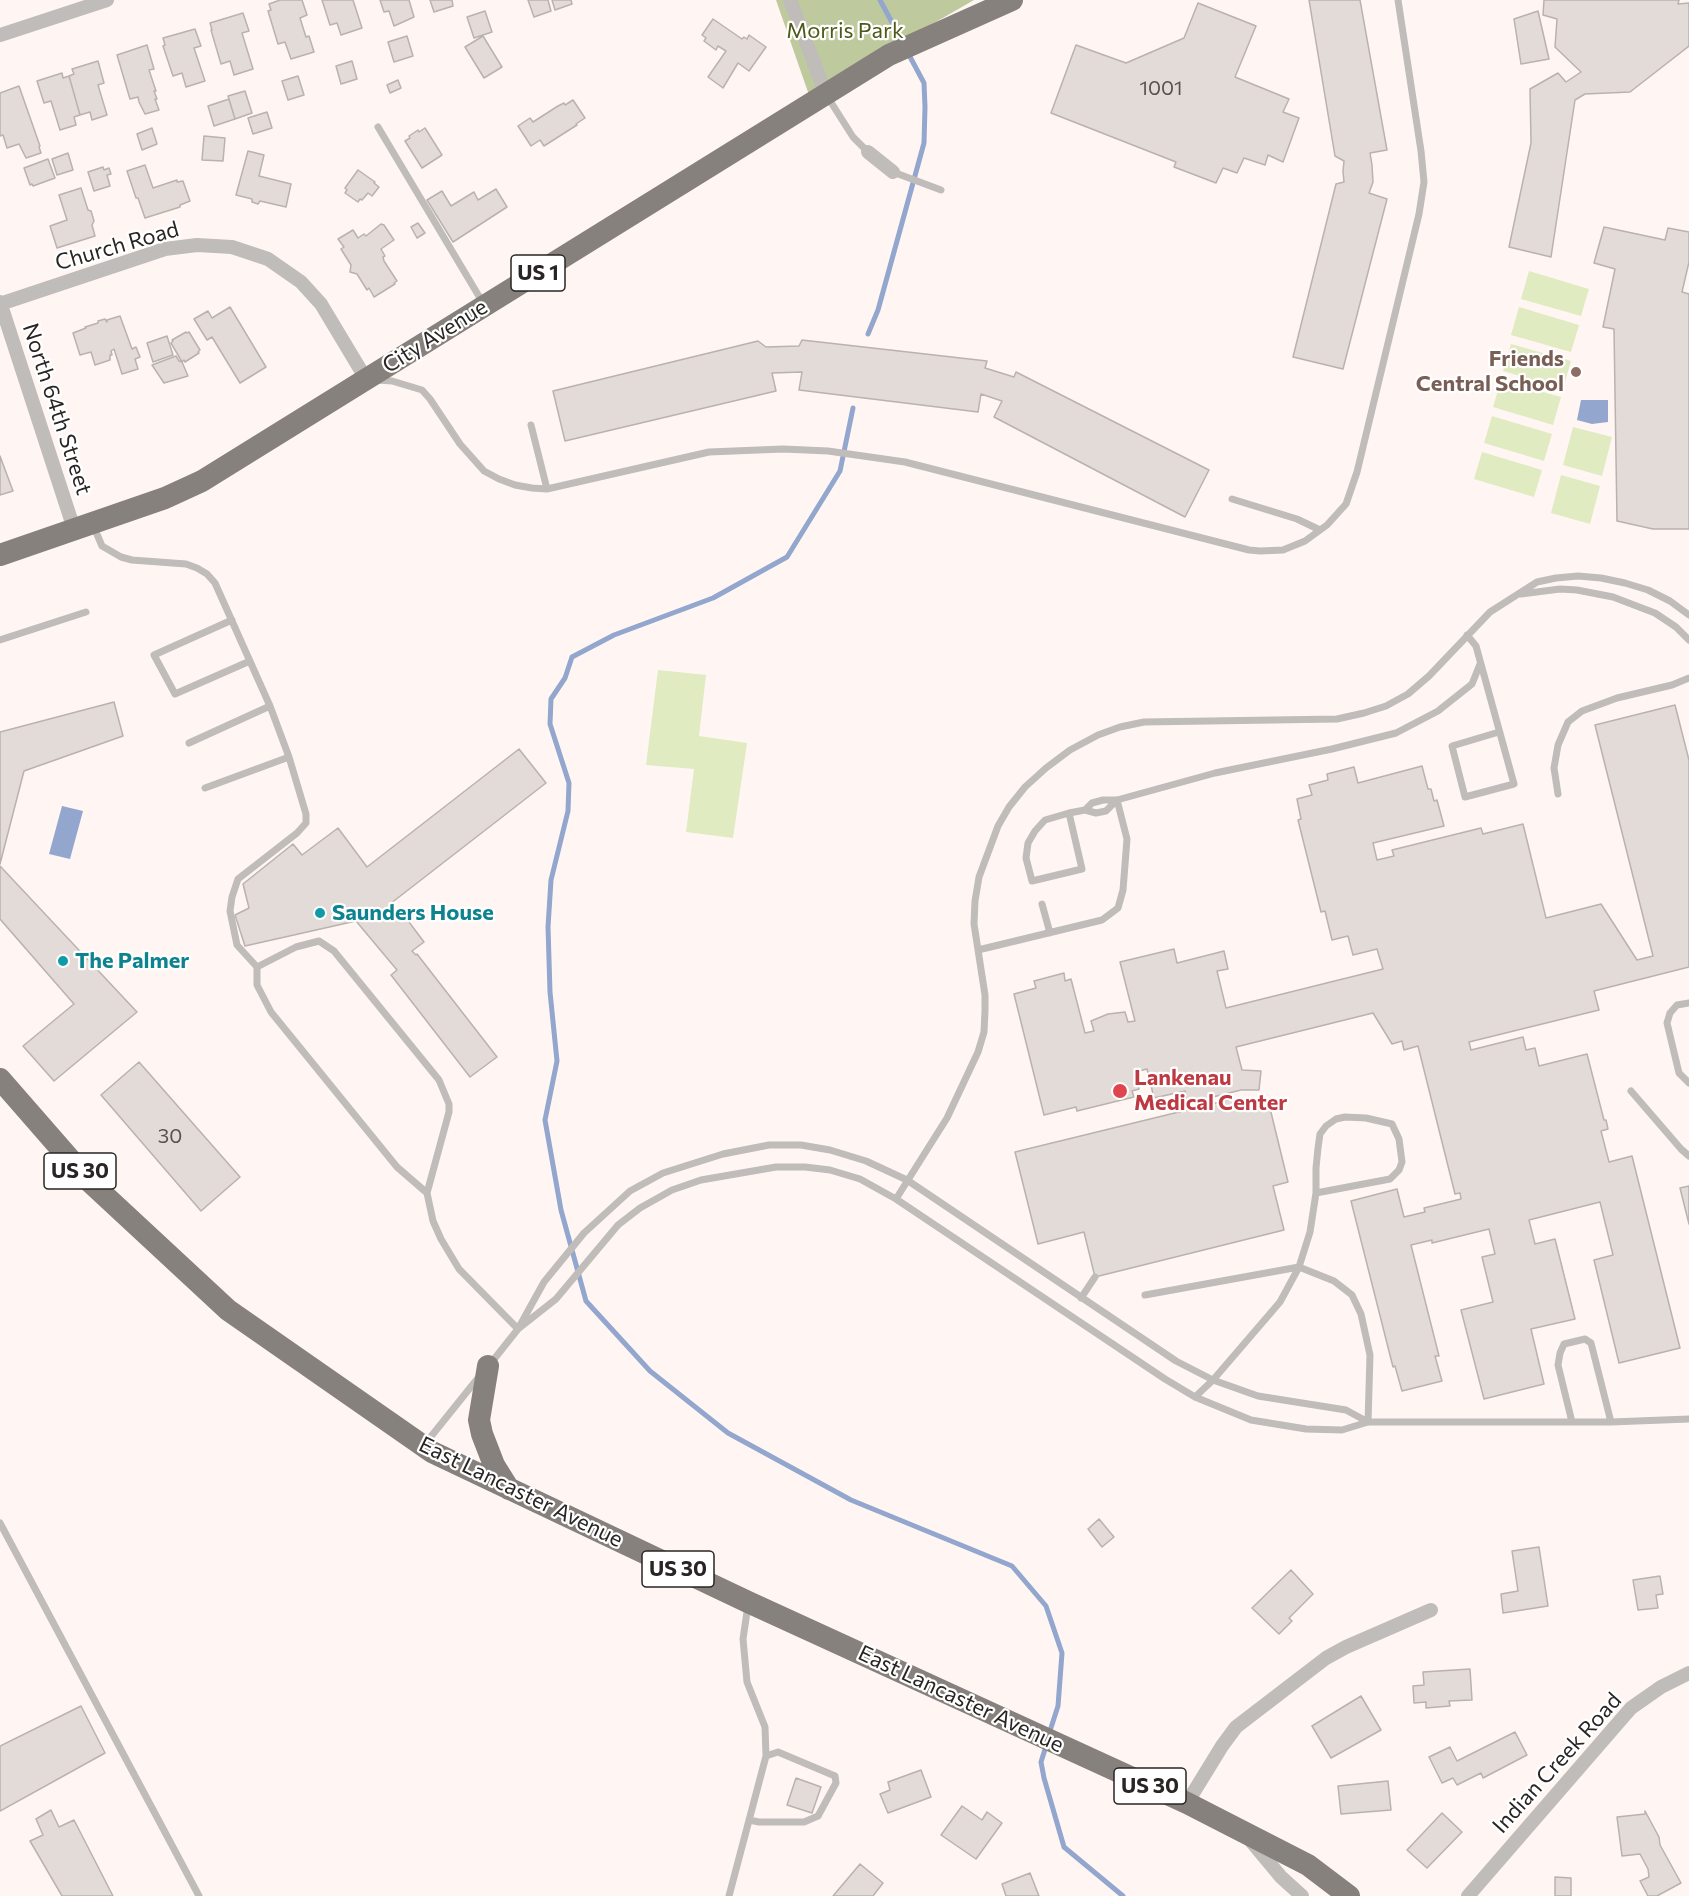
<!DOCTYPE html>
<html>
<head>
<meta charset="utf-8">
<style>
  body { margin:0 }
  canvas { display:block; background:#fff6f3 }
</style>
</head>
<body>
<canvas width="1689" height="1896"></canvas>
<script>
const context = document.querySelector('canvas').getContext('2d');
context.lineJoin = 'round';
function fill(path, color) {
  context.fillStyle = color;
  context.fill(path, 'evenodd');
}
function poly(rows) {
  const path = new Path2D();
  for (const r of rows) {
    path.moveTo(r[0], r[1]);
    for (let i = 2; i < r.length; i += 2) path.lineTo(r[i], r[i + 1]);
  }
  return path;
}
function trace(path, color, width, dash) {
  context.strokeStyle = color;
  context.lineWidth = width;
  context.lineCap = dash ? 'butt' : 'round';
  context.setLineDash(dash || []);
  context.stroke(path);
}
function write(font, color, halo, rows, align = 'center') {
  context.font = font + ' Commissioner,sans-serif';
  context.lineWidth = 4.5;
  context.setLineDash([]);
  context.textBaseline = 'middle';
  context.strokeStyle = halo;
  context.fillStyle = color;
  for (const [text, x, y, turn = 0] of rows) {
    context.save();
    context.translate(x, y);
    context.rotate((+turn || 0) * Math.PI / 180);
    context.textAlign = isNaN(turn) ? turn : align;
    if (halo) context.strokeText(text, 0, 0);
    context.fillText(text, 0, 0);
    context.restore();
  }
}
const green = poly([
  [1529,271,1589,289,1581,316,1521,299],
  [1519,307,1579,325,1571,352,1511,335],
  [1511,344,1571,361,1563,389,1503,371],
  [1501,380,1561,397,1553,425,1493,407],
  [1492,416,1552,434,1544,461,1484,443],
  [1573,427,1612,437,1602,476,1563,465],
  [1482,452,1542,470,1534,497,1474,479],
  [1561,475,1600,486,1590,524,1551,513],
  [658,670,706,675,699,736,747,743,733,838,686,832,694,769,646,765]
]);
const forest = poly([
  [776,0,974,0,809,95]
]);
const water = poly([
  [1581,400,1608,400,1608,422,1592,424,1577,420],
  [62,806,83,811,70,859,49,854]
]);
const stream = poly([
  [880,0,903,43],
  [868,334,878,310,924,143,925,107,924,83,908,53],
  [853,408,840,471,787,557,713,598,614,635,572,657,565,678,551,699,550,724,569,783,568,811,551,880,548,927,550,992,557,1061,545,1120,561,1210,586,1301,650,1371,728,1433,851,1500,1012,1566,1046,1606,1062,1653,1058,1706,1049,1734],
  [1047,1743,1041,1762,1044,1778,1064,1847,1123,1896]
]);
const building = poly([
  [280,0,302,0,307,15,300,18,306,37,309,36,314,52,291,59,285,42,278,44,268,11,271,10,269,4,280,0],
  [322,0,353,0,362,28,341,35,337,23,330,25,322,0],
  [380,0,409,0,414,17,394,26,389,11,384,12,380,0],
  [430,0,452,0,453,6,434,12,430,0],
  [528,0,548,0,551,11,534,17,528,0],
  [552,0,571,0,572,4,555,10,552,0],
  [1309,0,1360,0,1387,150,1370,153,1372,165,1373,182,1369,193,1387,199,1343,369,1293,357,1336,184,1344,182,1343,171,1344,161,1335,156,1309,0],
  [1544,0,1679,0,1678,4,1689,3,1689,46,1630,92,1585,94,1575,100,1551,257,1509,247,1531,143,1530,89,1558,73,1566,82,1581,72,1555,47,1557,19,1543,15,1544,0],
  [1198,3,1256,26,1235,77,1289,99,1283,112,1299,118,1283,162,1268,155,1265,165,1244,158,1237,173,1223,168,1216,183,1174,167,1176,162,1051,113,1076,45,1126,63,1184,38,1198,3],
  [485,11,492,32,474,38,467,17,485,11],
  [1538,11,1549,59,1521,64,1514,19,1538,11],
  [243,13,249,31,242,33,253,69,234,75,230,61,221,64,211,30,212,30,210,23,243,13],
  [713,19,742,39,744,37,747,39,749,35,766,47,749,71,738,63,723,88,708,77,726,51,718,46,716,50,704,41,706,38,702,35,713,19],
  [195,29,201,46,194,48,205,81,186,87,182,73,173,76,163,46,165,45,163,38,195,29],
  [407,36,413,56,394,62,388,42,407,36],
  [483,36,502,67,484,78,465,47,483,36],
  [147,45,154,69,149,70,156,91,154,91,157,99,155,99,159,110,145,114,139,102,138,97,130,99,117,55,147,45],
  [98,61,104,83,98,85,107,115,92,120,90,112,80,115,69,76,74,74,72,69,98,61],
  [352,61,357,79,341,84,336,66,352,61],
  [62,73,63,78,69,76,80,115,74,117,76,125,60,130,51,101,44,103,37,81,62,73],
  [298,76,304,95,288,100,282,81,298,76],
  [398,80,401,88,390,93,387,85,398,80],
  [19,86,40,146,39,147,41,153,26,158,19,144,7,148,3,135,0,136,0,93,19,86],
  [245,91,252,113,235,119,228,96,245,91],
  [229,99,235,119,214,126,208,106,229,99],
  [573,100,585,118,576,124,577,125,544,146,540,140,531,146,518,126,530,118,533,122,558,106,564,103,565,105,573,100],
  [267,112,272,128,253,134,248,118,267,112],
  [152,128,157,144,142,150,137,134,152,128],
  [425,128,442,155,422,168,405,141,410,138,409,136,418,130,419,132,425,128],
  [204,136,225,138,223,161,202,160,204,136],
  [248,151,264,155,259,176,291,184,286,207,260,201,258,204,252,202,252,199,236,195,248,151],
  [68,153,73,170,57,175,52,159,68,153],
  [48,159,55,178,33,186,32,184,30,185,24,168,48,159],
  [145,165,153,188,177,180,177,182,183,181,190,201,180,205,180,207,145,218,138,198,136,198,127,171,145,165],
  [103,167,104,170,109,168,111,174,107,175,110,186,94,191,88,172,103,167],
  [358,170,375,182,374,183,379,187,372,196,368,193,362,200,360,199,358,202,345,193,347,190,345,188,358,170],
  [81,188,88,210,91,211,94,221,92,225,95,236,57,248,50,226,67,220,59,195,81,188],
  [496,189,507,207,453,242,427,200,442,191,451,206,474,192,478,200,496,189],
  [418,223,425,233,417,238,411,227,418,223],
  [381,224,384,225,394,240,381,249,385,256,383,257,384,261,397,281,394,283,395,284,374,297,369,288,367,290,357,274,350,272,351,265,341,249,344,247,338,239,353,230,358,238,364,234,366,236,381,224],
  [1604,227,1665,240,1668,228,1689,232,1689,262,1682,292,1689,294,1689,529,1653,529,1617,521,1614,329,1603,327,1615,269,1594,263,1604,227],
  [230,307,266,367,240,383,212,337,207,340,194,319,208,311,212,318,230,307],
  [120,316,132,349,136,347,140,357,135,359,138,369,122,374,114,349,111,351,112,355,110,355,110,360,95,365,91,352,80,355,73,333,86,328,85,327,98,323,98,321,105,319,107,322,107,320,120,316],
  [186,332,187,333,189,332,200,350,198,352,199,353,185,362,184,360,182,362,171,343,173,341,172,340,186,332],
  [167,336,173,355,153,362,147,343,167,336],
  [802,340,987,361,985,368,1014,377,1016,372,1209,470,1185,517,994,417,1002,401,981,394,978,412,799,390,802,372,772,373,776,391,565,441,553,391,758,341,766,347,799,346,802,340],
  [176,356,179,361,182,362,188,376,164,383,152,365,176,356],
  [0,456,13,491,0,495,0,456],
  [114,702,123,736,24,771,0,864,0,732,114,702],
  [1675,705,1689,760,1689,967,1594,991,1599,1010,1469,1042,1471,1050,1523,1037,1526,1050,1535,1048,1539,1066,1587,1054,1604,1120,1606,1120,1608,1129,1601,1131,1609,1162,1632,1156,1680,1348,1619,1363,1594,1260,1613,1255,1600,1202,1529,1220,1535,1244,1555,1239,1575,1319,1531,1329,1544,1384,1484,1399,1461,1310,1493,1302,1482,1257,1495,1254,1489,1229,1432,1243,1432,1240,1411,1245,1439,1356,1435,1356,1442,1381,1402,1391,1395,1366,1393,1367,1351,1201,1397,1189,1404,1217,1425,1212,1424,1208,1461,1199,1460,1193,1455,1194,1418,1046,1404,1050,1402,1041,1392,1044,1373,1013,1236,1047,1242,1070,1261,1071,1259,1090,1241,1090,1189,1103,1189,1100,1187,1101,1185,1091,1154,1098,1147,1069,1135,1072,1139,1089,1132,1091,1134,1097,1077,1111,1076,1107,1044,1115,1014,994,1036,988,1034,981,1064,973,1065,981,1071,979,1085,1033,1094,1031,1091,1021,1108,1014,1125,1012,1128,1022,1135,1021,1120,962,1174,949,1177,963,1224,951,1228,969,1217,971,1226,1008,1383,969,1377,949,1353,955,1348,936,1332,940,1325,911,1321,912,1298,820,1301,819,1297,799,1312,795,1309,785,1328,780,1327,774,1354,767,1358,783,1422,766,1428,789,1431,789,1434,801,1437,800,1444,826,1373,843,1377,860,1394,856,1392,850,1481,828,1483,834,1523,824,1546,918,1601,904,1637,960,1653,956,1595,725,1675,705],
  [519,749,546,783,390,904,396,912,400,910,424,942,412,951,416,955,417,954,497,1057,470,1077,391,975,397,970,356,921,245,946,235,915,249,908,243,884,293,844,302,855,338,828,367,867,519,749],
  [0,866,137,1012,54,1081,23,1046,74,1004,0,919,0,866],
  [139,1062,240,1177,201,1211,101,1095,139,1062],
  [1232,1099,1268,1100,1288,1182,1273,1186,1284,1230,1095,1277,1084,1232,1038,1244,1015,1152,1232,1099],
  [1689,1186,1689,1224,1680,1188,1689,1186],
  [1099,1519,1114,1537,1102,1547,1088,1529,1099,1519],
  [1539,1547,1548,1606,1503,1613,1501,1594,1518,1591,1512,1551,1539,1547],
  [1291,1570,1313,1594,1289,1618,1292,1621,1279,1634,1252,1608,1291,1570],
  [1660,1576,1663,1594,1656,1595,1658,1608,1638,1610,1633,1580,1660,1576],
  [1470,1669,1472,1700,1449,1701,1450,1706,1426,1708,1426,1702,1414,1703,1413,1686,1424,1685,1423,1672,1470,1669],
  [1361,1696,1381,1730,1331,1758,1312,1726,1361,1696],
  [81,1706,105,1753,0,1811,0,1746,81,1706],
  [1515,1732,1527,1755,1483,1778,1481,1773,1457,1785,1453,1778,1442,1783,1429,1757,1450,1747,1457,1761,1515,1732],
  [921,1770,931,1797,888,1813,880,1794,890,1790,888,1782,921,1770],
  [796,1778,821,1787,812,1813,787,1805,796,1778],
  [1388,1781,1391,1810,1341,1814,1338,1786,1388,1781],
  [962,1806,982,1820,987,1812,1002,1823,976,1859,941,1835,962,1806],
  [51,1810,59,1827,74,1820,113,1896,62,1896,30,1841,43,1835,36,1819,51,1810],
  [1645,1811,1659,1837,1660,1845,1681,1883,1657,1896,1648,1896,1640,1881,1649,1877,1648,1869,1640,1854,1622,1856,1617,1817,1645,1814,1645,1811],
  [1442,1813,1462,1832,1427,1868,1407,1850,1442,1813],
  [860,1864,883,1883,873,1896,833,1896,860,1864],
  [1030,1873,1039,1896,1006,1896,1002,1884,1030,1873],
  [1555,1877,1571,1878,1571,1896,1555,1896,1555,1877]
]);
const service = poly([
  [827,96,853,137,868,152],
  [378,127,483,303],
  [893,172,941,190],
  [377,380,392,381,422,390,430,399,460,444,484,471,499,479,515,485,532,488,547,489,709,452,783,449,828,451,905,462,1249,550,1260,551,1283,550,1305,541,1327,525,1346,504,1357,472,1419,214,1424,182,1421,151,1398,0],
  [531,425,547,489],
  [1232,499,1297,519,1320,530],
  [93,525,102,546,121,557,132,560,186,564,197,568,207,574,215,583,270,706,289,757,306,814,306,823,297,833,238,879,232,897,230,911,237,945,257,967],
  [1521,594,1560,589,1577,590,1613,597,1655,613,1676,627,1689,640],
  [232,620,154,655,175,694,250,661],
  [1467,635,1476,646,1514,784,1465,797,1452,746,1499,732],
  [0,640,86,612],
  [189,743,270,706],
  [205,788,289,757],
  [1558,794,1554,768,1558,745,1568,722,1582,711,1617,698,1672,685,1689,678],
  [1085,810,1092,803,1103,800,1117,800,1215,773,1332,749,1396,733,1438,711,1472,684,1480,664],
  [1069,813,1082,869,1032,881,1026,858,1028,843,1035,831,1045,820,1069,813,1085,810,1096,813,1106,811,1117,800],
  [1042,904,1050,933],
  [978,950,1102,920,1118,908,1123,890,1127,839,1117,800],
  [1689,1003,1677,1005,1670,1013,1667,1023,1679,1073,1689,1083],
  [1631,1091,1681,1149,1689,1156],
  [427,1193,397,1167,271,1012,257,985,257,967,296,947,319,941,334,951,439,1080,449,1104,449,1112,427,1193,433,1221,441,1239,459,1269,518,1329],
  [896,1199,947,1118,978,1052,984,1032,985,1011,985,995,974,924,975,901,979,877,998,826,1009,807,1025,787,1046,768,1070,750,1098,735,1120,727,1144,722,1337,719,1364,713,1386,706,1408,694,1429,676,1490,612,1537,582,1556,578,1578,576,1601,578,1625,583,1648,590,1670,601,1689,615],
  [1145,1295,1299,1267,1334,1281,1352,1295,1361,1314,1370,1355,1368,1422],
  [1081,1298,1095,1277],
  [518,1329,556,1299,618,1225,640,1208,672,1190,701,1180,776,1167,805,1167,830,1170,860,1179,896,1199,1165,1379,1195,1397,1251,1420,1306,1429,1342,1430,1368,1422,1611,1422,1689,1419],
  [491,1363,518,1329,544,1282,584,1233,630,1191,663,1173,723,1154,769,1145,801,1145,830,1150,866,1161,907,1180,1176,1361,1213,1380,1258,1396,1346,1410,1368,1422],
  [1195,1397,1213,1380,1280,1302,1299,1267,1310,1232,1316,1193,1316,1168,1318,1148,1320,1134,1326,1126,1336,1119,1345,1117,1366,1118,1392,1124,1399,1139,1402,1162,1399,1170,1390,1179,1316,1193],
  [1572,1422,1558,1365,1560,1353,1564,1344,1585,1339,1591,1343,1611,1422],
  [425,1444,478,1378],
  [0,1523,199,1896],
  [749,1820,759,1822,804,1822,818,1816,836,1783,835,1776,778,1752,766,1756],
  [729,1896,766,1756,765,1727,747,1682,743,1639,748,1605]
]);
const minor = poly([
  [790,0,826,94],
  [0,35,107,0],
  [868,152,893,172],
  [0,302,74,529],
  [0,304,165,249,197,245,232,247,268,259,301,282,321,304,366,379],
  [1187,1803,1222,1746,1236,1727,1326,1658,1346,1647,1431,1610],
  [1251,1841,1281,1877,1302,1896],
  [1468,1896,1631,1708,1661,1687,1689,1673]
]);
const trunk = poly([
  [0,555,165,498,202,481,889,55,1012,0],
  [0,1079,89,1181,228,1310,432,1452,748,1602,1187,1803,1308,1865,1349,1896],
  [488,1366,479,1420,482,1434,494,1465,509,1489]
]);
const markers = [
  [1576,372,6,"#8d6e63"],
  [320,913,6,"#0f9aa8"],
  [63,961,6,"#0f9aa8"],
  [1120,1091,8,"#e0444e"]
];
const numberNames = [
  ["1001",1161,88],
  ["30",170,1136]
];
const shields = [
  [538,273,54],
  [80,1171,72],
  [678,1569,72],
  [1150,1786,72]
];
const shieldNames = [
  ["US 1",538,273],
  ["US 30",80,1171],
  ["US 30",678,1569],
  ["US 30",1150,1786]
];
const parkNames = [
  ["Morris Park",845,31]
];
const streetNames = [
  ["Church Road",117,246,-16],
  ["City Avenue",435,336,-32],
  ["North 64th Street",57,409,72],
  ["East Lancaster Avenue",521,1492,26],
  ["East Lancaster Avenue",961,1699,25],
  ["Indian Creek Road",1557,1763,-48]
];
const educationNames = [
  ["Friends",1564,359],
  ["Central School",1564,384]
];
const cultureNames = [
  ["Saunders House",332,913],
  ["The Palmer",75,961]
];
const healthNames = [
  ["Lankenau",1134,1078],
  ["Medical Center",1134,1103]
];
fill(green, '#e0ebc1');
fill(forest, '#bec99e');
fill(water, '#93a6cd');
trace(stream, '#93a6cd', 5);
fill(building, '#e3dbd7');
trace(building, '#b9b2ae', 1.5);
trace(service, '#bfbcba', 7);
trace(minor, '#bfbcba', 14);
trace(trunk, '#86817c', 22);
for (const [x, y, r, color] of markers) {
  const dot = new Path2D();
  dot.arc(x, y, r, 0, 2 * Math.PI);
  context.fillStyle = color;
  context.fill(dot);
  trace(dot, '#fff', 2);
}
write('20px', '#575251', null, numberNames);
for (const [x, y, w] of shields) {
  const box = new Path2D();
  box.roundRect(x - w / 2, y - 18, w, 36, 4.5);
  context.fillStyle = '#fff';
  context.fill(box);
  trace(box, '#282524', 1.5);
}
write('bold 21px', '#282524', null, shieldNames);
write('22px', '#4d5916', '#fff', parkNames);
write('22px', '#282524', '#fff', streetNames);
write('bold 22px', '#785e54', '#fff', educationNames, 'right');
write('bold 22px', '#0d838f', '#fff', cultureNames, 'left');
write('bold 22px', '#be3a42', '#fff', healthNames, 'left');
</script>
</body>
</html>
